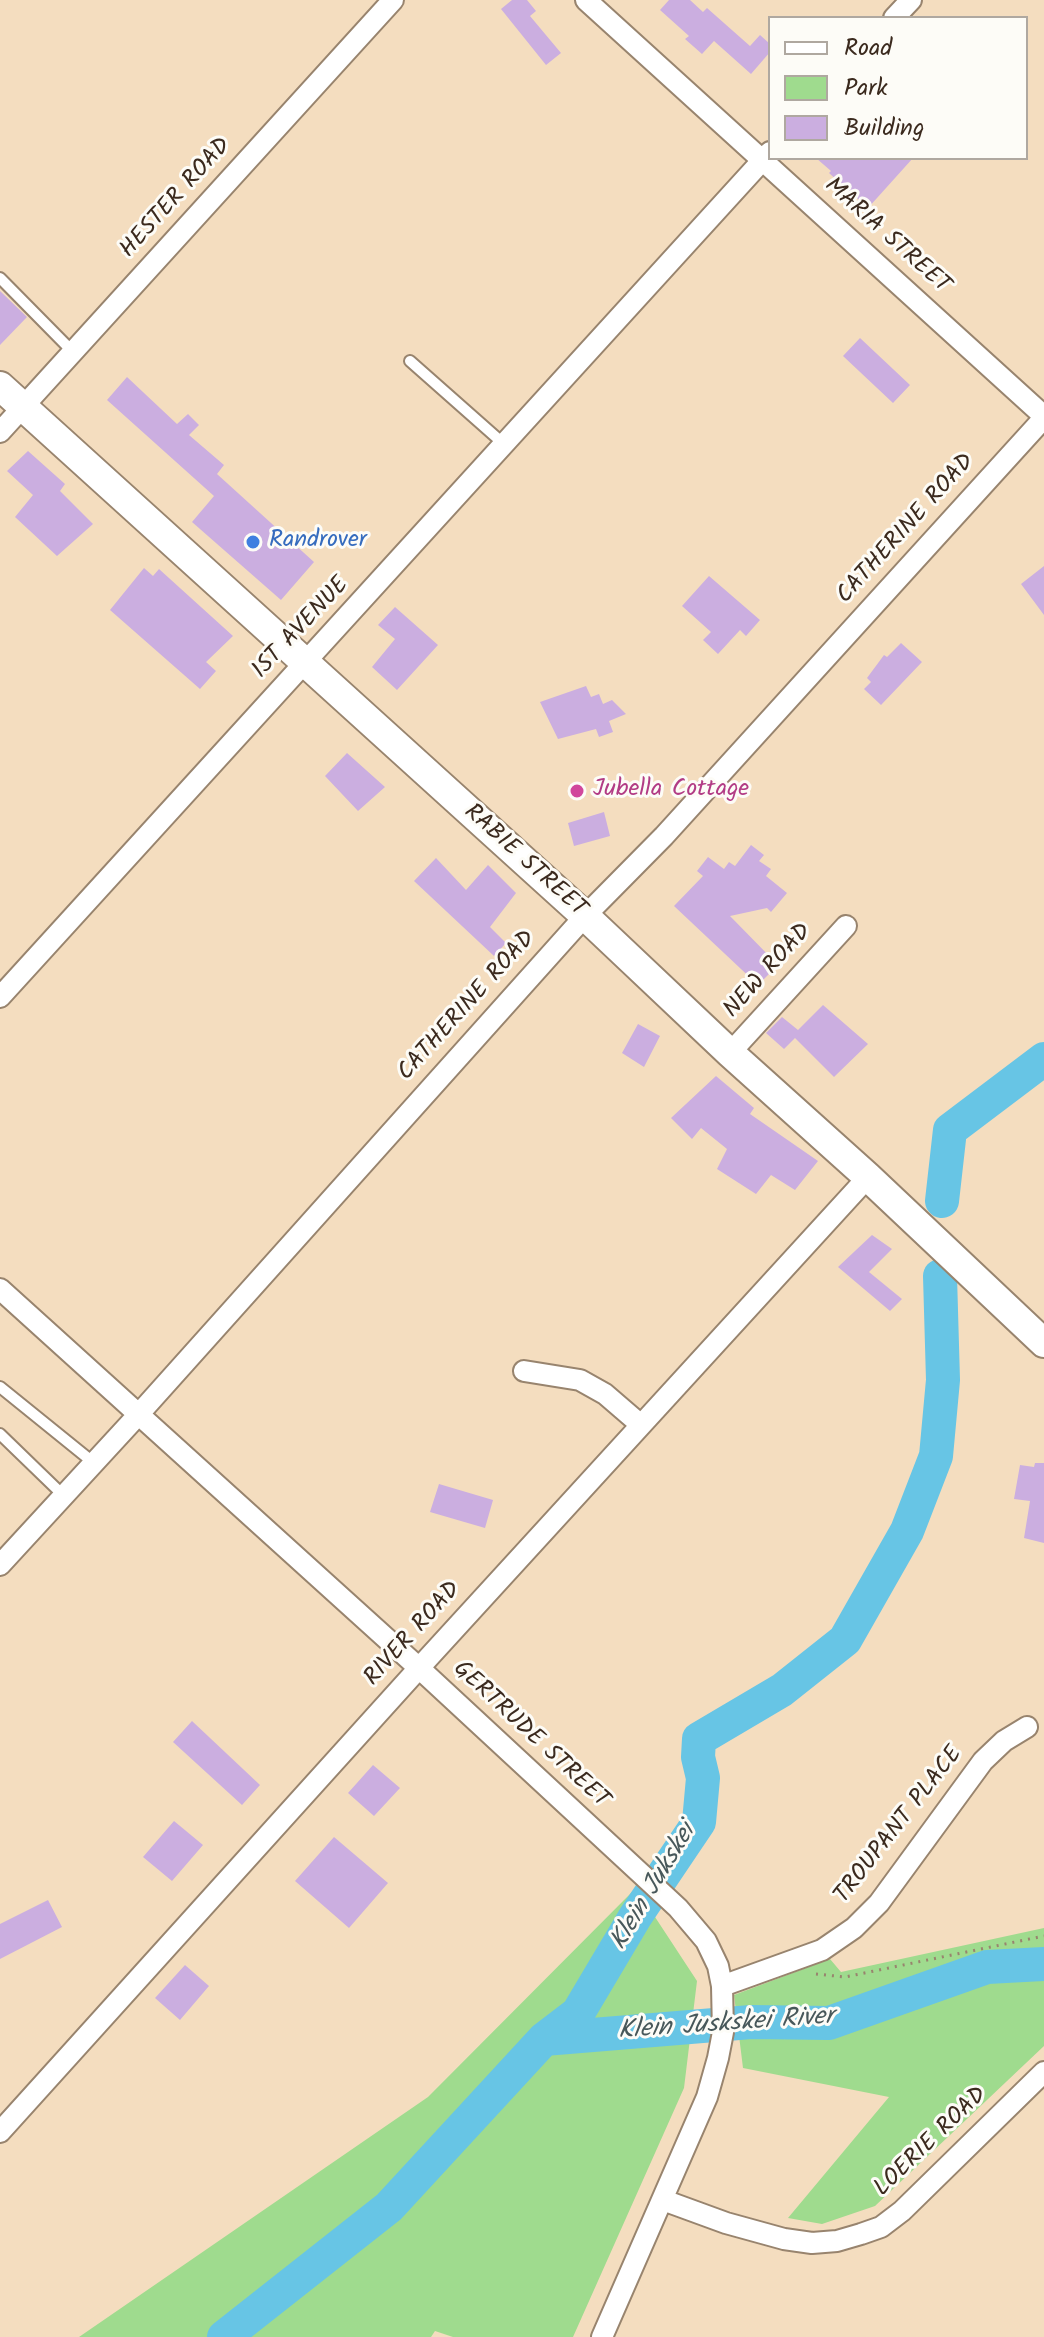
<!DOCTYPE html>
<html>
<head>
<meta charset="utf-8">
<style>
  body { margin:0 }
  #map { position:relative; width:1044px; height:2337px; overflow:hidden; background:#f4ddbf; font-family:Kalam,sans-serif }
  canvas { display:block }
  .legend { position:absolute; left:768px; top:16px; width:260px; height:144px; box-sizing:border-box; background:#fdfcf7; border:2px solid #afa8a0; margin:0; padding:10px 14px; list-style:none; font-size:24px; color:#3b2a1e }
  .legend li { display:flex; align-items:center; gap:16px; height:40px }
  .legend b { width:40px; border:2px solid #afa8a0 }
</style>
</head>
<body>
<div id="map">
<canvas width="1044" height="2337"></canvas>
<ul class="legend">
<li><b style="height:10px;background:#fff"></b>Road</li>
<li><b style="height:22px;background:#9fdb8e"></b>Park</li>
<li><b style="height:22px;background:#cbaee0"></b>Building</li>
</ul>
</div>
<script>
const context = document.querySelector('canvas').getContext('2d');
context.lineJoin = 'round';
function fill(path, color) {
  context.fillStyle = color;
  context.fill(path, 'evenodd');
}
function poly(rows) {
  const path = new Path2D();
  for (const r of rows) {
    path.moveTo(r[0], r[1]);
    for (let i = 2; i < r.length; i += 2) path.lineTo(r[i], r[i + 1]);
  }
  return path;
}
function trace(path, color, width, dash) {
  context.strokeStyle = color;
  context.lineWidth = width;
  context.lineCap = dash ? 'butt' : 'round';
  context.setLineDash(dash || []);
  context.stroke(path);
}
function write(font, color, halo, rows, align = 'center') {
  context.font = font + ' Kalam,sans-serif';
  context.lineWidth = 6;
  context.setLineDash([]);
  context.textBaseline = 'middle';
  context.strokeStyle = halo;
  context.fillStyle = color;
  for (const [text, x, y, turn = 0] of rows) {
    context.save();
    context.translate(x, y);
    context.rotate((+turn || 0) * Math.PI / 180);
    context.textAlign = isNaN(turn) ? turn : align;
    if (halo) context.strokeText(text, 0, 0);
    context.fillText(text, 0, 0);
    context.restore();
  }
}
const green = poly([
  [636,1888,697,1981,684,2088,573,2337,453,2337,435,2331,431,2337,79,2337,428,2097],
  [1044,1928,1044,2046,875,2206,822,2224,788,2218,889,2097,743,2068,734,1995,830,1959,841,1972]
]);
const river = poly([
  [942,1201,950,1130,1044,1059],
  [544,2039,751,2022,829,2023,987,1967,1044,1964],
  [224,2337,389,2207,544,2039,578,2013,635,1917,699,1822,703,1778,698,1757,699,1739,782,1690,845,1640,907,1531,936,1456,943,1380,940,1276]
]);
const building = poly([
  [512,0,527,0,536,11,530,16,561,53,546,65,501,9],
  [669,0,690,0,703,12,707,8,750,46,760,35,770,44,770,52,751,74,714,41,702,54,685,39,689,36,660,10],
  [816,158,913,158,868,208,829,173,831,171],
  [0,291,27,317,0,345],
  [860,338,910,385,893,403,843,356],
  [127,377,177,424,188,414,199,425,189,435,224,465,217,474,314,562,281,600,192,522,214,496,107,400],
  [28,451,65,484,60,491,93,524,57,556,15,517,33,495,7,471],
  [1044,566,1044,615,1021,584],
  [144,568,153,576,159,569,233,636,206,662,216,671,200,689,110,610],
  [709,576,760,620,746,636,740,630,718,654,703,640,711,632,682,606],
  [395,607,438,645,397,690,372,667,395,639,378,625],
  [901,643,922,662,881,705,864,689,871,682,867,678,884,655,887,657],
  [586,686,591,697,599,694,603,704,612,700,626,714,609,721,613,732,599,737,596,729,558,739,540,702],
  [347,753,385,787,358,811,325,776],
  [604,812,610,836,574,846,568,823],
  [751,845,764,855,759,861,771,869,766,876,787,893,771,912,767,908,730,916,778,965,758,985,674,906,703,876,697,871,708,857,724,869,729,862,735,866],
  [436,858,466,890,488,865,516,893,490,927,506,943,494,956,414,881],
  [823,1005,868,1044,834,1077,795,1038,784,1049,766,1033,782,1017,798,1030],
  [638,1024,660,1036,644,1067,622,1053],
  [716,1076,754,1108,750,1114,818,1161,795,1190,771,1175,756,1194,717,1169,727,1149,701,1128,692,1139,671,1118],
  [872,1235,892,1249,869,1272,902,1299,890,1311,838,1267],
  [1035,1463,1044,1463,1044,1543,1024,1538,1030,1501,1014,1499,1020,1465,1034,1467],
  [439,1484,493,1500,485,1528,430,1512],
  [192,1721,260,1785,242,1805,173,1742],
  [373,1765,400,1788,374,1816,348,1793],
  [174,1821,203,1845,172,1881,143,1857],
  [334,1837,388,1883,349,1928,295,1881],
  [48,1900,62,1927,0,1959,0,1924],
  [185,1965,209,1986,180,2020,155,1998]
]);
const path = poly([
  [816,1974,845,1977,1044,1936]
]);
const lane = poly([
  [0,278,73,352],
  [410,361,505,445],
  [0,1387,94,1463],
  [0,1434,64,1496]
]);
const street = poly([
  [586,0,1044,416],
  [894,18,911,0],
  [0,432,393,0],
  [0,997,770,152],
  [730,1053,846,926],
  [0,1289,419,1668,678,1908,706,1941,718,1966,722,1986,723,2032,718,2058,707,2097,602,2337],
  [524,1371,580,1380,605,1394,641,1425],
  [0,1565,138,1415,585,916,664,836,1044,418],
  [722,1986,822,1950,854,1928,879,1903,983,1761,1004,1741,1027,1727],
  [0,2132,419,1668,868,1177],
  [663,2200,726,2223,784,2239,812,2243,837,2241,861,2234,881,2227,902,2211,1044,2072]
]);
const secondary = poly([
  [0,386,585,916,730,1053,868,1177,1044,1343]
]);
const markers = [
  [253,542,8,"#3f7fe0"],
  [577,791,8,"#d1479c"]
];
const streetNames = [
  ["HESTER ROAD",177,199,-48],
  ["MARIA STREET",886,237,42],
  ["CATHERINE ROAD",907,530,-48],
  ["1ST AVENUE",302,629,-47],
  ["RABIE STREET",524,862,42],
  ["NEW ROAD",769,972,-48],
  ["CATHERINE ROAD",468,1007,-48],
  ["RIVER ROAD",414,1635,-48],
  ["GERTRUDE STREET",530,1736,43],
  ["TROUPANT PLACE",900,1826,-52],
  ["LOERIE ROAD",932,2143,-44]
];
const shopNames = [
  ["Randrover",269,542]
];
const hotelNames = [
  ["Jubella Cottage",593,791]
];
const waterNames = [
  ["Klein Jukskei",655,1888,-59],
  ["Klein Juskskei River",726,2026,-4]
];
fill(green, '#9fdb8e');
trace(river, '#67c5e5', 34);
fill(building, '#cbaee0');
trace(lane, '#98846e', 14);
trace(street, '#98846e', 24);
trace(secondary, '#98846e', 32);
trace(path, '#98846e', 3, [2, 6]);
trace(lane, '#fff', 10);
trace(street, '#fff', 20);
trace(secondary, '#fff', 28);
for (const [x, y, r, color] of markers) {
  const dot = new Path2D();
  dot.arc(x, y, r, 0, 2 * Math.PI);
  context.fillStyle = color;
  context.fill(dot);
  trace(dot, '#fdfcf7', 3);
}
write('24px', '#3b2a1e', '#fdfcf7', streetNames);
write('24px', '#366cbe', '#fdfcf7', shopNames, 'left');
write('24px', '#b23c85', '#fdfcf7', hotelNames, 'left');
write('italic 26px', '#48585a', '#fdfcf7', waterNames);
</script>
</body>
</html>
